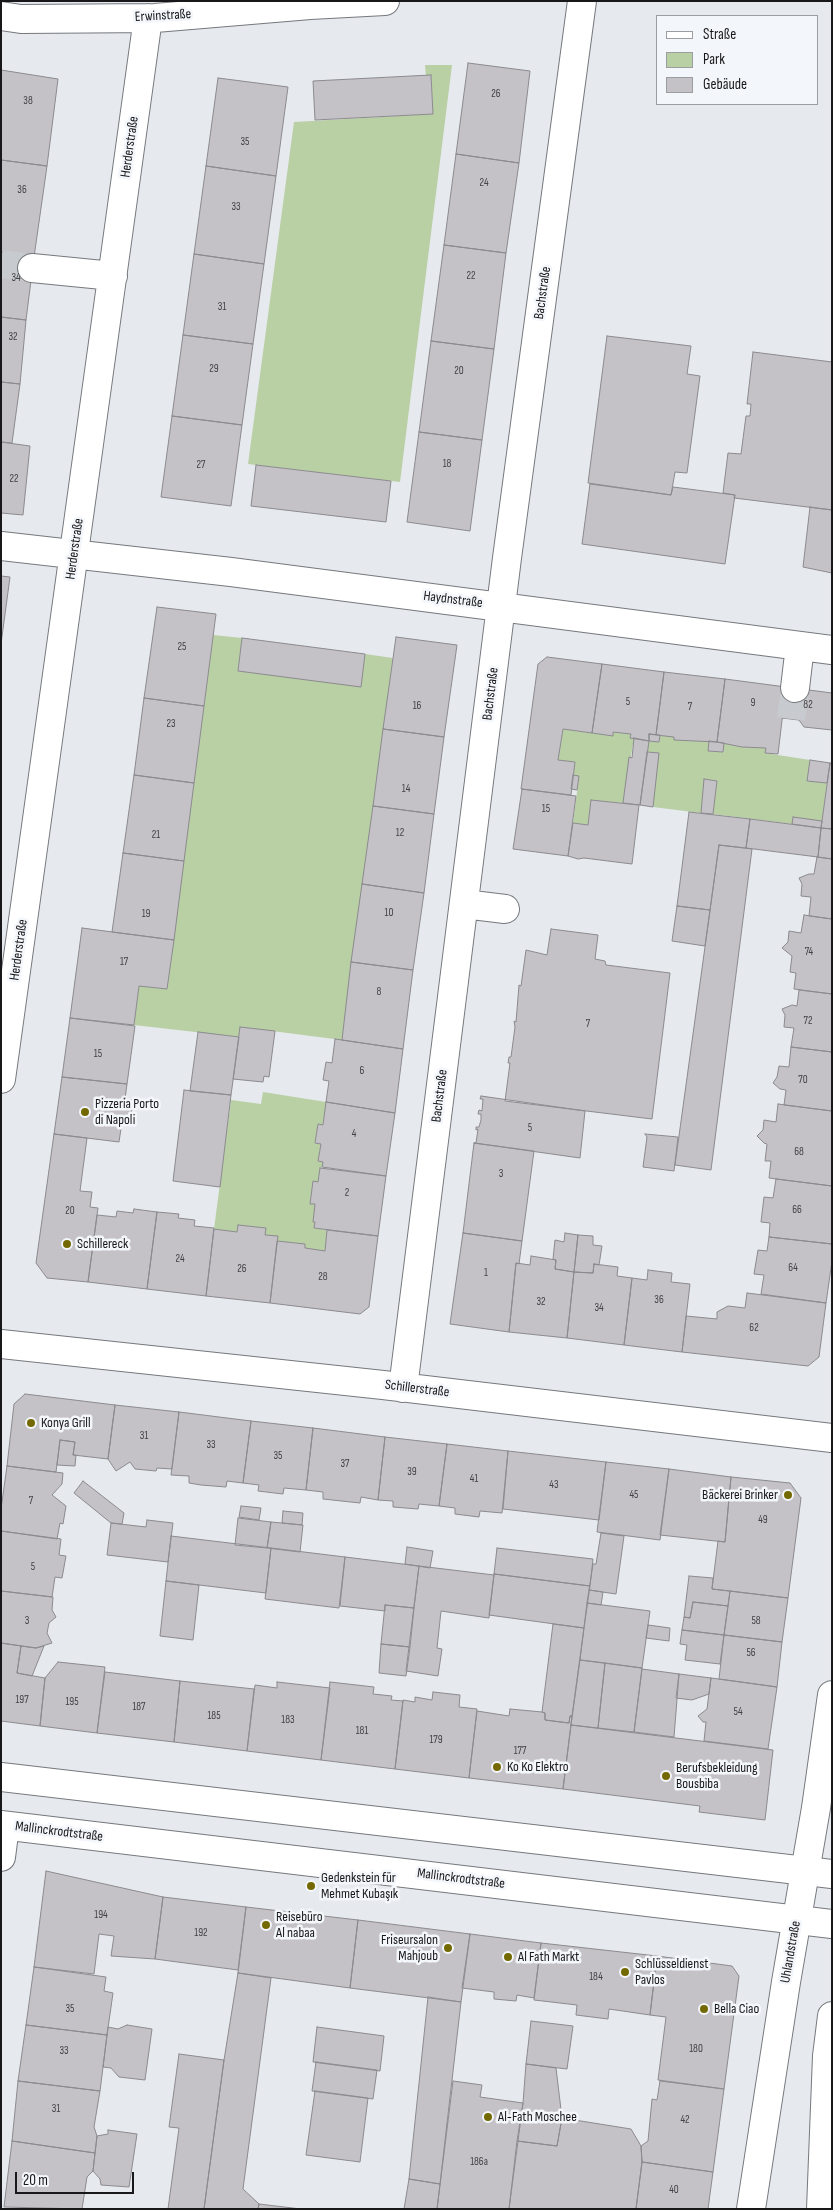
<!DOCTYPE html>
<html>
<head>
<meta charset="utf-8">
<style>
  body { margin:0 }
  #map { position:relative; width:833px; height:2210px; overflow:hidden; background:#e6e9ee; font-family:"Sofia Sans Condensed",sans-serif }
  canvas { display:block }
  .frame { position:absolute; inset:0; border:2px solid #18181a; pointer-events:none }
  .legend { position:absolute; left:656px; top:15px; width:162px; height:90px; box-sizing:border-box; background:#f3f6fb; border:1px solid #9b9da1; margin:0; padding:6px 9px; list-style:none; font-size:15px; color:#18181a }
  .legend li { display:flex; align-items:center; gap:10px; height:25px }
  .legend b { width:25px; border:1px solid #9b9da1 }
  .scale { position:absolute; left:15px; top:2172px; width:119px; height:22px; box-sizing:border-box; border:2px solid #18181a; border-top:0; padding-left:6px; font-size:15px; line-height:18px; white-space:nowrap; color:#18181a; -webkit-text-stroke:4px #f3f6fb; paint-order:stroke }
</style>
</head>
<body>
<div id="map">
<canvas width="833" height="2210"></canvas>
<div class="frame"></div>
<ul class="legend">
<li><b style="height:6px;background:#fff"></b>Straße</li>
<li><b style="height:14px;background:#b9cfa4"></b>Park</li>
<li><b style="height:14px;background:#c4c2c7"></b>Gebäude</li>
</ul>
<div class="scale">20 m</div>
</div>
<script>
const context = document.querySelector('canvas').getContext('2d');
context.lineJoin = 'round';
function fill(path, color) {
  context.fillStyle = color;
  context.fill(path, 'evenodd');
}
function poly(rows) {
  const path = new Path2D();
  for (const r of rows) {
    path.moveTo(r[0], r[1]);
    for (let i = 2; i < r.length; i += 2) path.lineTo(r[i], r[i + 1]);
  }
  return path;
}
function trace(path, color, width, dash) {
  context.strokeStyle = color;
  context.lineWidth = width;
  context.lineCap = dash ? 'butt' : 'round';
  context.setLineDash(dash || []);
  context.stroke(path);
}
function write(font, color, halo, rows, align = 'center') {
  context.font = font + ' "Sofia Sans Condensed",sans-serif';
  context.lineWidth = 5;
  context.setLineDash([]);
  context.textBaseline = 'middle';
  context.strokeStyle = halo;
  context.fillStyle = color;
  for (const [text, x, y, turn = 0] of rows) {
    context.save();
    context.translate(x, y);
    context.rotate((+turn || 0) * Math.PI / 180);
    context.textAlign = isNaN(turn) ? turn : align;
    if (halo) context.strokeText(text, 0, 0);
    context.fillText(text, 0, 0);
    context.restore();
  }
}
const green = poly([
  [425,65,452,65,400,482,248,464,294,122,433,114,431,75,426,76],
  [213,635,242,638,238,671,361,686,365,654,393,658,342,1040,241,1027,239,1037,134,1025,139,986,167,989],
  [563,729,612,736,613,732,631,734,630,738,634,738,623,803,591,800,588,825,573,823,579,776,573,775,575,762,558,760],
  [660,735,674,737,675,740,709,741,708,751,723,752,724,743,742,747,766,748,765,753,810,760,807,781,827,783,822,821,792,824,713,814,717,781,705,779,701,813,653,807,658,753,647,752,649,741,659,742],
  [263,1092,326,1102,323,1125,318,1124,315,1143,321,1144,318,1161,323,1162,322,1167,320,1168,318,1182,313,1181,310,1203,315,1204,313,1222,315,1222,314,1228,327,1230,325,1251,305,1248,305,1244,277,1241,277,1236,265,1235,265,1228,238,1225,237,1232,214,1229,231,1100,261,1104]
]);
const building = poly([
  [468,63,530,71,519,163,456,154,468,63],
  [1,70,58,79,47,166,1,160,1,70],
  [431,75,433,114,315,120,313,81,431,75],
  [218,78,288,87,276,176,206,166,218,78],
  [456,154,519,163,506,253,444,245,456,154],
  [1,160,47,166,34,257,1,252,1,160],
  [206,166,276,176,264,264,194,254,206,166],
  [444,245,506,253,494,349,431,341,444,245],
  [1,252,34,257,26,320,1,317,1,252],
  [194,254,264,264,253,344,183,335,194,254],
  [1,317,26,320,20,384,1,382,1,317],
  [183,335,253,344,242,425,172,416,183,335],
  [607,336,691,346,687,374,700,376,687,473,675,472,671,495,588,483,607,336],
  [431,341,494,349,482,440,419,432,431,341],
  [753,352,832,362,832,510,734,498,735,495,723,493,728,453,741,454,746,416,750,416,751,404,747,404,753,352],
  [1,382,20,384,12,443,1,442,1,382],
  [172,416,242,425,231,506,161,497,172,416],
  [419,432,482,440,470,531,407,522,419,432],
  [1,442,30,446,23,515,1,513,1,442],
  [256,465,391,481,386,522,251,506,256,465],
  [590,484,671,495,673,487,735,495,725,564,582,544,590,484],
  [810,507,832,510,832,573,803,567,810,507],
  [1,576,10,577,1,644,1,576],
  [157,607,216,614,204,706,144,698,157,607],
  [396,637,457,645,444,737,383,729,396,637],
  [242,638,365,654,361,687,238,671,242,638],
  [547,657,602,664,592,733,563,729,558,760,575,762,571,795,521,789,538,664,547,657],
  [602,664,664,672,656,735,649,734,649,741,630,738,631,734,613,732,613,736,592,733,602,664],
  [664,672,725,679,717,742,674,740,674,737,656,735,664,672],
  [725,679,786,687,778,754,765,753,766,748,742,747,717,742,725,679],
  [786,687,832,693,832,730,804,727,799,720,782,718,786,687],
  [144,698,204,706,194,783,134,775,144,698],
  [383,729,444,737,434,814,373,806,383,729],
  [649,734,660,735,659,742,649,741,649,734],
  [634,738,649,741,640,805,623,803,629,757,632,758,634,738],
  [709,741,724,743,723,752,708,751,709,741],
  [647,752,659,753,653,807,640,805,647,752],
  [810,760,830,763,827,783,807,781,810,760],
  [830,763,832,763,832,829,821,828,830,763],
  [134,775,194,783,184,861,123,853,134,775],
  [573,775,579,776,577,790,571,789,573,775],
  [704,779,717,781,713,814,701,813,704,779],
  [522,789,576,796,568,856,513,849,522,789],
  [591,800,639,805,632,864,584,858,578,859,568,856,573,823,588,825,591,800],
  [373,806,434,814,424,893,362,884,373,806],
  [689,812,750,819,746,848,719,845,710,910,677,906,689,812],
  [793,817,822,821,821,828,792,824,793,817],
  [750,819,821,828,818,857,746,848,750,819],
  [821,828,832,829,832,859,818,857,821,828],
  [719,845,752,849,711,1170,675,1165,719,845],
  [123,853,184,861,174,940,112,932,123,853],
  [817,857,832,859,832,919,809,916,811,897,801,896,802,884,799,878,809,874,814,874,817,857],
  [362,884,424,893,413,970,351,962,362,884],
  [677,906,710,910,705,946,672,941,677,906],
  [804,915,832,919,832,994,794,989,796,973,790,972,792,956,782,948,788,942,789,931,801,933,804,915],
  [82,928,174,940,167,989,139,986,134,1025,70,1018,82,928],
  [551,929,598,935,595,959,605,961,606,965,670,973,652,1119,505,1101,510,1063,508,1063,509,1057,511,1057,515,1027,514,1021,516,1022,519,985,521,986,526,950,547,955,551,929],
  [351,962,413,970,403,1049,342,1040,351,962],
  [799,990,832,994,832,1052,791,1047,794,1028,784,1027,785,1015,782,1009,792,1005,797,1006,799,990],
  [70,1018,135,1026,127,1084,62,1077,70,1018],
  [240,1027,275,1031,269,1077,264,1076,263,1082,233,1079,240,1027],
  [198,1032,239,1037,231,1095,190,1091,198,1032],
  [335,1039,403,1049,395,1113,326,1102,329,1081,323,1080,326,1062,332,1063,335,1039],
  [791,1047,832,1052,832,1111,784,1105,786,1090,780,1089,773,1083,777,1077,779,1066,789,1067,791,1047],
  [62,1077,127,1084,125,1099,133,1100,130,1123,122,1122,119,1142,54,1134,62,1077],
  [184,1090,231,1095,220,1187,173,1181,184,1090],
  [481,1096,585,1111,580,1158,474,1143,476,1143,478,1129,476,1130,476,1127,479,1127,481,1120,481,1114,478,1114,479,1110,482,1111,483,1099,480,1099,481,1096],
  [326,1102,395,1113,386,1176,322,1167,323,1162,318,1161,321,1144,315,1143,318,1124,323,1125,326,1102],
  [778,1104,832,1111,832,1186,769,1178,771,1161,765,1161,767,1144,764,1143,757,1136,763,1130,764,1120,776,1122,778,1104],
  [54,1134,87,1138,80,1191,92,1192,90,1207,98,1208,88,1282,47,1278,36,1263,54,1134],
  [645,1134,678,1137,674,1171,643,1167,647,1137,645,1134],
  [474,1143,534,1151,522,1241,463,1233,474,1143],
  [320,1168,386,1176,378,1236,314,1228,315,1222,313,1222,315,1204,310,1204,313,1181,318,1182,320,1168],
  [776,1179,832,1186,832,1244,769,1237,770,1223,761,1222,764,1197,773,1198,776,1179],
  [134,1209,157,1212,147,1289,88,1282,97,1215,116,1217,117,1211,133,1213,134,1209],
  [157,1212,179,1214,178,1218,195,1220,194,1226,214,1228,206,1296,147,1289,157,1212],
  [238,1225,266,1228,265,1235,278,1236,270,1303,206,1296,214,1229,237,1232,238,1225],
  [327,1230,378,1236,369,1307,360,1314,270,1303,277,1241,305,1244,305,1248,325,1251,327,1230],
  [463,1233,522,1241,519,1264,516,1263,509,1332,450,1324,463,1233],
  [565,1233,578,1235,574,1272,555,1269,556,1260,553,1259,555,1240,564,1242,565,1233],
  [578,1235,593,1236,593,1245,602,1246,599,1265,594,1264,593,1273,574,1272,578,1235],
  [769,1237,832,1244,832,1261,826,1303,761,1294,764,1275,754,1274,758,1250,767,1251,769,1237],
  [531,1256,556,1260,555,1269,574,1272,567,1338,509,1332,516,1263,530,1265,531,1256],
  [594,1264,618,1267,617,1276,632,1278,624,1345,567,1338,574,1272,593,1273,594,1264],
  [648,1270,672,1273,671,1282,690,1284,682,1352,624,1345,632,1278,647,1280,648,1270],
  [747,1293,826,1303,819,1357,808,1366,682,1352,686,1316,717,1319,717,1312,728,1306,745,1308,747,1293],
  [25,1394,115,1405,108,1459,73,1455,75,1442,60,1440,56,1472,7,1466,14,1404,25,1394],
  [115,1405,179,1412,172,1469,157,1468,156,1471,135,1469,130,1462,116,1471,108,1459,115,1405],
  [179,1412,251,1421,243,1483,227,1481,226,1487,201,1485,189,1483,189,1476,171,1475,179,1412],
  [251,1421,313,1428,306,1490,284,1488,283,1494,258,1491,259,1485,243,1483,251,1421],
  [313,1428,385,1437,378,1500,361,1497,360,1503,323,1499,323,1492,306,1490,313,1428],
  [385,1437,447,1444,439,1506,419,1504,418,1509,393,1507,393,1501,378,1500,385,1437],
  [60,1440,75,1442,73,1455,76,1455,75,1466,57,1465,60,1440],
  [447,1444,508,1451,502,1513,480,1511,479,1517,455,1514,455,1508,439,1506,447,1444],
  [508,1451,606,1462,599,1520,503,1509,508,1451],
  [606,1462,669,1469,660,1540,597,1532,606,1462],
  [7,1466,63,1473,62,1484,52,1495,66,1506,63,1524,60,1523,57,1539,1,1531,1,1509,7,1466],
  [669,1469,731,1477,725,1542,660,1535,669,1469],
  [731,1477,790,1483,801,1498,788,1598,712,1589,718,1541,725,1542,731,1477],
  [83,1481,124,1513,122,1524,111,1523,74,1493,83,1481],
  [241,1506,261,1508,259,1520,239,1517,241,1506],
  [283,1511,303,1513,302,1525,282,1523,283,1511],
  [238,1518,271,1522,267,1548,235,1545,238,1518],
  [147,1520,173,1523,168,1562,107,1555,111,1523,146,1527,147,1520],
  [271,1522,303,1525,300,1552,267,1548,271,1522],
  [1,1531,61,1539,59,1555,66,1556,62,1578,55,1577,52,1597,1,1591,1,1531],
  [601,1533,624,1536,616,1594,589,1590,593,1564,596,1564,601,1533],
  [171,1536,271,1548,266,1593,166,1581,171,1536],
  [407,1547,433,1551,430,1568,405,1564,407,1547],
  [271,1548,345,1557,339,1608,265,1599,271,1548],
  [497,1548,593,1559,590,1586,494,1574,497,1548],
  [345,1557,419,1566,414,1608,385,1605,385,1611,340,1606,345,1557],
  [419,1566,494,1575,489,1618,441,1611,437,1648,442,1649,438,1676,406,1671,419,1566],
  [494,1574,590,1586,584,1628,489,1615,494,1574],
  [689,1576,713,1578,712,1589,730,1591,728,1606,693,1602,690,1618,684,1617,689,1576],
  [166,1581,199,1585,193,1640,160,1636,166,1581],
  [589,1590,603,1592,601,1605,587,1603,589,1590],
  [1,1591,53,1597,52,1610,56,1617,49,1623,47,1633,52,1643,36,1648,1,1643,1,1591],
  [730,1591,788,1598,782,1642,724,1635,730,1591],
  [693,1602,728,1606,724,1635,682,1630,684,1617,690,1618,693,1602],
  [587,1603,650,1611,642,1668,580,1660,587,1603],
  [385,1605,414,1608,410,1647,381,1644,385,1605],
  [553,1624,584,1628,572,1716,570,1716,569,1723,545,1720,545,1713,542,1712,553,1624],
  [648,1625,670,1628,669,1641,646,1638,648,1625],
  [682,1630,724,1635,720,1664,685,1660,687,1645,680,1644,682,1630],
  [724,1635,782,1642,777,1687,719,1679,724,1635],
  [1,1643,21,1646,17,1673,45,1678,40,1726,1,1721,1,1643],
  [381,1644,410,1647,406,1676,379,1673,381,1644],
  [21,1646,36,1648,44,1646,32,1676,17,1673,21,1646],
  [580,1660,605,1663,598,1728,571,1725,580,1660],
  [58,1662,105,1667,97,1733,40,1726,45,1678,58,1662],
  [605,1663,642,1668,634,1732,598,1728,605,1663],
  [642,1669,679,1674,674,1737,634,1732,642,1669],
  [105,1672,180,1681,174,1742,97,1733,105,1672],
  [679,1674,711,1678,709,1694,692,1700,676,1698,679,1674],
  [711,1678,777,1687,768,1749,704,1741,706,1722,703,1722,698,1716,707,1709,711,1678],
  [180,1681,254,1689,247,1751,174,1742,180,1681],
  [277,1682,330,1688,321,1760,247,1751,255,1685,277,1688,277,1682],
  [330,1682,374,1687,373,1694,392,1696,391,1700,403,1701,395,1769,321,1760,330,1682],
  [433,1692,460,1695,459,1707,477,1709,469,1778,395,1769,403,1700,415,1702,415,1697,432,1700,433,1692],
  [510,1709,542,1712,545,1713,545,1720,569,1723,570,1716,572,1716,563,1789,469,1778,477,1711,509,1716,510,1709],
  [571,1725,773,1750,765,1820,699,1812,700,1806,563,1789,571,1725],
  [46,1871,163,1897,155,1959,111,1956,114,1936,99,1934,94,1974,34,1967,46,1871],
  [163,1897,246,1907,238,1970,155,1959,163,1897],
  [246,1907,358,1920,350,1988,238,1973,246,1907],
  [358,1920,470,1934,461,2002,350,1988,358,1920],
  [470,1934,541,1943,534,1998,517,1995,516,2001,494,1999,494,1992,462,1988,470,1934],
  [541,1943,657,1956,650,2015,609,2009,608,2019,576,2015,577,2005,534,2000,541,1943],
  [657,1956,732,1966,739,1976,724,2089,658,2080,666,2017,650,2015,657,1956],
  [34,1967,106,1977,104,1991,113,1993,107,2035,26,2025,34,1967],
  [238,1973,271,1978,243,2189,259,2204,258,2209,204,2209,224,2060,238,1973],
  [428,1997,461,2002,440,2184,409,2179,428,1997],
  [531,2021,573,2026,567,2069,526,2064,531,2021],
  [26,2025,107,2035,100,2091,18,2081,26,2025],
  [127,2025,152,2029,145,2080,119,2077,111,2068,103,2067,108,2027,118,2029,127,2025],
  [317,2027,384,2036,380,2071,313,2062,317,2027],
  [179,2054,224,2060,204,2209,168,2209,179,2128,169,2127,179,2054],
  [316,2062,377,2070,373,2099,312,2091,316,2062],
  [526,2064,556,2068,562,2118,557,2146,517,2141,523,2103,526,2064],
  [18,2081,100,2091,94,2127,97,2136,95,2153,12,2141,18,2081],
  [453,2081,482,2085,480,2097,523,2103,509,2209,437,2209,453,2081],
  [660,2081,724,2089,713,2172,642,2162,641,2146,648,2141,652,2099,657,2100,660,2081],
  [315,2091,368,2098,360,2162,306,2155,315,2091],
  [562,2118,631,2129,641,2146,642,2162,636,2209,509,2209,517,2141,557,2146,562,2118],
  [108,2130,137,2134,129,2187,101,2185,100,2179,93,2171,97,2136,108,2134,108,2130],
  [12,2141,95,2153,93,2171,87,2177,82,2209,4,2207,12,2141],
  [642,2162,713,2172,708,2209,636,2209,642,2162],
  [409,2179,440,2184,437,2209,404,2209,409,2179],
  [259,2204,301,2209,258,2209,259,2204]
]);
const minorTunnel = poly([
  [1,264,32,268],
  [791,719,795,688]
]);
const minor = poly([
  [1,16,21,19,155,18,310,5,385,1],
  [32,268,113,276],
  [1,546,231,572,832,650],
  [795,688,800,646],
  [464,904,505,909],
  [1,1079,148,18],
  [1,1344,383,1385,832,1438],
  [403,1388,507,558,582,1],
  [1,1857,5,1826],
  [751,2209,786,1982,816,1808,832,1695],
  [821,2209,827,2056,832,2016]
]);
const major = poly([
  [1,1777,832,1874],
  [1,1825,832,1924]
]);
const markers = [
  [85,1112,5,"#736900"],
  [67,1244,5,"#736900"],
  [31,1423,5,"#736900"],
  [788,1495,5,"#736900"],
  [497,1767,5,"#736900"],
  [666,1776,5,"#736900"],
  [311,1886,5,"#736900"],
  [266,1925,5,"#736900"],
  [448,1948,5,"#736900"],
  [508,1957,5,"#736900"],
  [625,1972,5,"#736900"],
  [704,2009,5,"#736900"],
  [488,2117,5,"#736900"]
];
const numberNames = [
  ["26",496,94],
  ["38",28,101],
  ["35",245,142],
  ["24",484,183],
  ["36",22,190],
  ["33",236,207],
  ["22",471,276],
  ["34",16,278],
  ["31",222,307],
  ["32",13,337],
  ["29",214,369],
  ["20",459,371],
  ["18",447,464],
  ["27",201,465],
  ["22",14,479],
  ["25",182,647],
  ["5",628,702],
  ["9",753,703],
  ["82",808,705],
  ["16",417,706],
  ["7",690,707],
  ["23",171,724],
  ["14",406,789],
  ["15",546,809],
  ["12",400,833],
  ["21",156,835],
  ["10",389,913],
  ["19",146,914],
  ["74",809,952],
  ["17",124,962],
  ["8",379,992],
  ["72",808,1021],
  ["7",588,1024],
  ["15",98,1054],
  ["6",362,1071],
  ["70",803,1080],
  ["5",530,1128],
  ["4",354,1134],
  ["68",799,1152],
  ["3",501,1174],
  ["2",347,1193],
  ["66",797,1210],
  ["20",70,1211],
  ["24",180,1259],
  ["64",793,1268],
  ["26",242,1269],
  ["1",486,1273],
  ["28",323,1277],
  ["36",659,1300],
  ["32",541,1302],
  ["34",599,1308],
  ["62",754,1328],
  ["31",144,1436],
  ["33",211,1445],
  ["35",278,1456],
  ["37",345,1464],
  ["39",412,1472],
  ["41",474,1479],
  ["43",554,1485],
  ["45",634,1495],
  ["7",31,1501],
  ["49",763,1520],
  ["5",33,1567],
  ["3",27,1621],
  ["58",756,1621],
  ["56",751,1653],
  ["197",22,1700],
  ["195",72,1702],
  ["187",139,1707],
  ["54",738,1712],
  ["185",214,1716],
  ["183",288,1720],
  ["181",362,1731],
  ["179",436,1740],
  ["177",520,1751],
  ["194",101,1915],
  ["192",201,1933],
  ["184",596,1977],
  ["35",70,2009],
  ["180",696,2049],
  ["33",64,2051],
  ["31",56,2109],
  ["42",685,2120],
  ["186a",479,2162],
  ["40",674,2190]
];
const streetNames = [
  ["Erwinstraße",163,16,-3],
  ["Herderstraße",130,147,-82],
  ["Bachstraße",543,293,-82],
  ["Herderstraße",75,549,-82],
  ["Haydnstraße",453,600,7],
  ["Bachstraße",491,694,-83],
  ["Herderstraße",19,950,-82],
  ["Bachstraße",440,1096,-83],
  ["Schillerstraße",417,1389,7],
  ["Mallinckrodtstraße",59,1832,7],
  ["Mallinckrodtstraße",461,1879,7],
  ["Uhlandstraße",791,1952,-80]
];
const poiNames = [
  ["Pizzeria Porto",95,1104],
  ["di Napoli",95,1120],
  ["Schillereck",77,1244],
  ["Konya Grill",41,1423],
  ["Bäckerei Brinker",778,1495,"right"],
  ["Ko Ko Elektro",507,1767],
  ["Berufsbekleidung",676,1768],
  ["Bousbiba",676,1784],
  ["Gedenkstein für",321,1878],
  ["Mehmet Kubaşık",321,1894],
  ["Reisebüro",276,1917],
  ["Al nabaa",276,1933],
  ["Friseursalon",438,1940,"right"],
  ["Mahjoub",438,1956,"right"],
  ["Al Fath Markt",518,1957],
  ["Schlüsseldienst",635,1964],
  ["Pavlos",635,1980],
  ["Bella Ciao",714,2009],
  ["Al-Fath Moschee",498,2117]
];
fill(green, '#b9cfa4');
fill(building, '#c4c2c7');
trace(building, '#8b8a8e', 1);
trace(minorTunnel, '#c7cace', 28, [28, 14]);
trace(minor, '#75787c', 30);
trace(major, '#75787c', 30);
trace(minor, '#fff', 28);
trace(major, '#fff', 28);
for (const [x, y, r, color] of markers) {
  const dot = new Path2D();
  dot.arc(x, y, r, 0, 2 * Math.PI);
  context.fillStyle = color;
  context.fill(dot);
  trace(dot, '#f3f6fb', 2);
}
write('11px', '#434245', null, numberNames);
write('14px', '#18181a', '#f3f6fb', streetNames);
write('14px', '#18181a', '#f3f6fb', poiNames, 'left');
</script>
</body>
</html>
